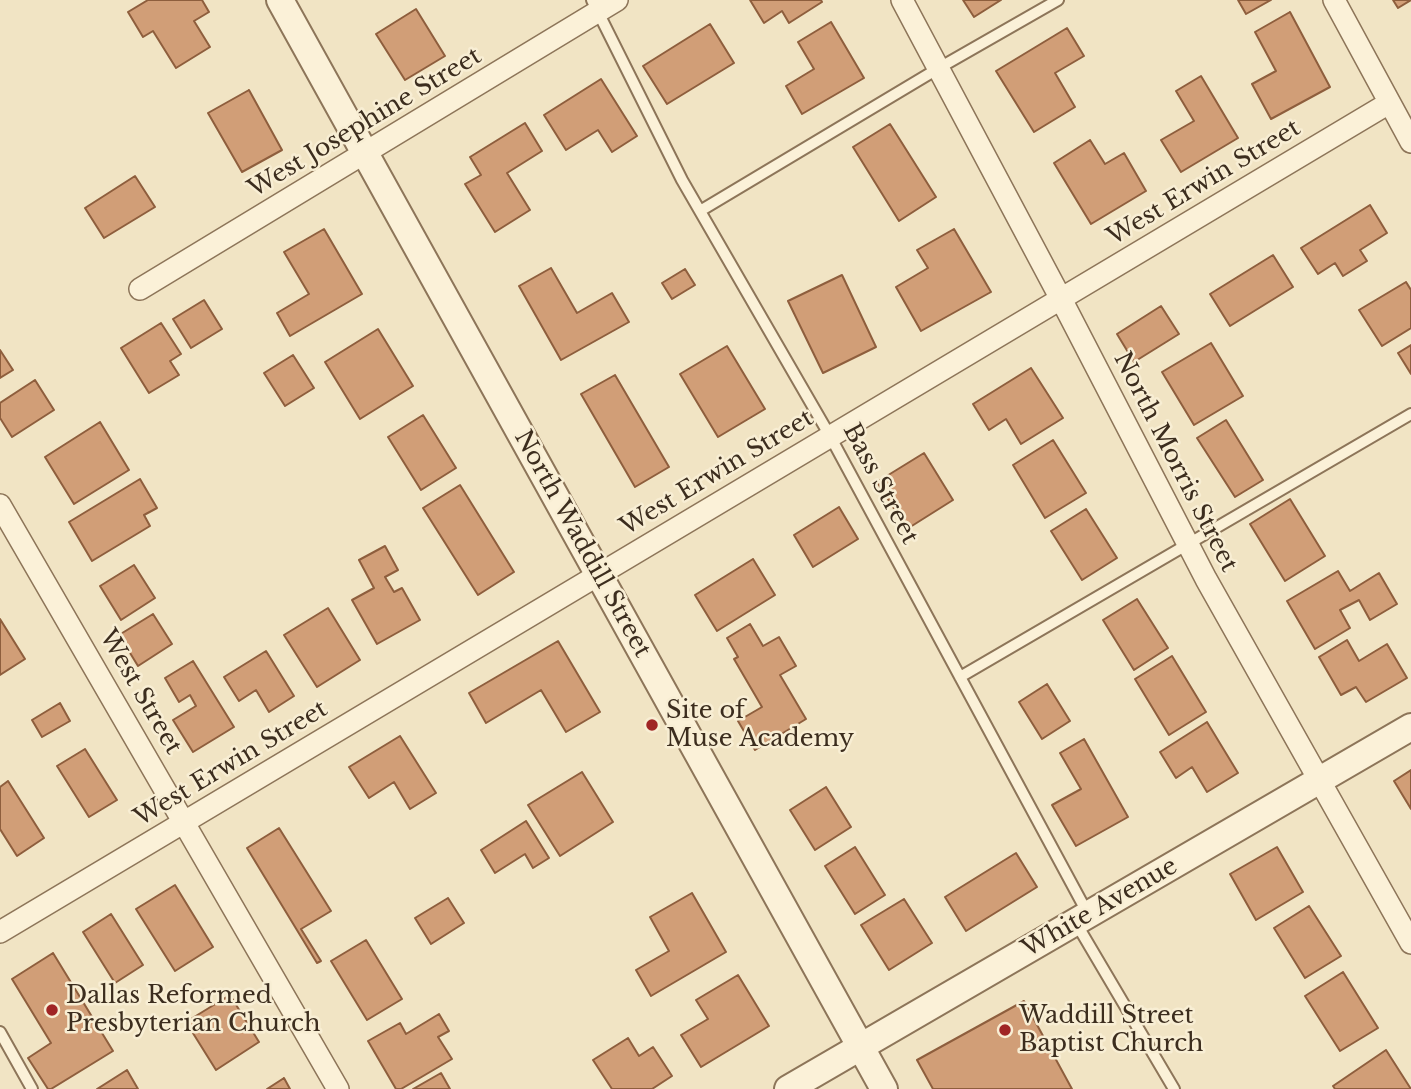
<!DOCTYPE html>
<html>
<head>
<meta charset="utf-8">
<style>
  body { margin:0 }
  canvas { display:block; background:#f1e4c4 }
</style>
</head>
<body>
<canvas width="1411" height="1089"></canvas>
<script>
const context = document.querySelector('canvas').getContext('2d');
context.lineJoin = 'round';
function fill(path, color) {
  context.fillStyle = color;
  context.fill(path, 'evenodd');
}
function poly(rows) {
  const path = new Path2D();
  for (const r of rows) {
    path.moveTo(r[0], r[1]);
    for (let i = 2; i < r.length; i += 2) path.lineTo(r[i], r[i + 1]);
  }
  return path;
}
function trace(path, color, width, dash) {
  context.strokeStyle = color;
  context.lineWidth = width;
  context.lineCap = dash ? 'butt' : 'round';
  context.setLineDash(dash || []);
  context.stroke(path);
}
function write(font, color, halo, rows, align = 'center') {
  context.font = font + ' "Libre Baskerville",serif';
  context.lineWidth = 5;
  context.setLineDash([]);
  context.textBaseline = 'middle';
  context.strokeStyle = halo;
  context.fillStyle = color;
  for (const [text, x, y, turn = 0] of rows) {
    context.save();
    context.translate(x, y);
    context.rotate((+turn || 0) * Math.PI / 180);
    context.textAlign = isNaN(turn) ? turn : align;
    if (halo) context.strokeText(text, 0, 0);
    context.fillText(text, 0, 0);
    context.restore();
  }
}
const building = poly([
  [148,0,202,0,209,12,194,21,210,47,176,68,153,31,143,37,128,12,148,0],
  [750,0,821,0,822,2,789,23,782,11,764,23,750,0],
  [963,0,1001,0,974,17,963,0],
  [1238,0,1271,0,1246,14,1238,0],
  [1393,0,1411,0,1398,8,1393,0],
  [416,9,445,56,405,80,376,34,416,9],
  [1290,12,1330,87,1271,119,1252,84,1276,71,1255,32,1290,12],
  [831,22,864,78,802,114,786,86,814,69,798,42,831,22],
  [710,24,734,63,667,104,643,66,710,24],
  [1067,28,1084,56,1055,73,1075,107,1034,132,996,71,1067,28],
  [1201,76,1238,138,1181,172,1161,140,1194,121,1176,91,1201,76],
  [601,79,637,136,612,152,598,130,566,150,544,115,601,79],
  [249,90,282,150,242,172,208,113,249,90],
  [525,123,542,151,507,173,530,210,495,232,465,184,481,175,470,157,525,123],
  [890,124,936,197,899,221,853,147,890,124],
  [1090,140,1105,164,1124,153,1146,191,1091,224,1054,163,1090,140],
  [135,176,155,207,104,238,85,208,135,176],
  [1370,205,1387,233,1360,250,1367,261,1343,276,1335,263,1318,274,1301,248,1370,205],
  [324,229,362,294,290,336,277,313,309,294,284,252,324,229],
  [954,229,991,292,921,331,896,287,928,268,917,250,954,229],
  [1273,255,1293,287,1230,326,1210,294,1273,255],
  [551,268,577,313,612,293,629,322,561,360,519,286,551,268],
  [685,269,695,285,672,299,662,283,685,269],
  [842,275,876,347,823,373,788,301,842,275],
  [1406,282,1411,290,1411,328,1382,346,1359,310,1406,282],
  [204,300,222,329,191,348,173,319,204,300],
  [1161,306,1179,334,1134,362,1117,334,1161,306],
  [161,323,181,354,170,361,179,375,149,393,121,348,161,323],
  [378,329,413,386,360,419,325,362,378,329],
  [1211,343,1243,396,1194,425,1162,372,1211,343],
  [1411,345,1411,374,1398,353,1411,345],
  [727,346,765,409,718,437,680,374,727,346],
  [0,350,13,370,0,378,0,350],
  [293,355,314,388,285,406,264,373,293,355],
  [1031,368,1063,418,1021,444,1006,419,989,430,973,404,1031,368],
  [615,375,669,467,635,487,581,394,615,375],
  [35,380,54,410,12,437,0,418,0,403,35,380],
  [423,415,456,468,421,490,388,437,423,415],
  [1226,420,1263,480,1235,497,1197,438,1226,420],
  [100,422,129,470,74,504,45,457,100,422],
  [1053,440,1086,493,1045,518,1013,465,1053,440],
  [924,453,953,500,907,529,877,482,924,453],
  [140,479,157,508,144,515,150,526,92,561,69,522,140,479],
  [460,485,514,572,478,595,423,508,460,485],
  [1290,499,1325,556,1285,581,1250,524,1290,499],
  [839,507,858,539,813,567,794,535,839,507],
  [1086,509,1117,558,1082,580,1051,531,1086,509],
  [385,546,398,570,385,577,394,592,402,588,420,620,377,644,352,600,374,588,359,560,385,546],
  [753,559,775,595,717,631,695,595,753,559],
  [134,565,155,598,121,620,100,586,134,565],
  [1338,571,1350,591,1379,573,1397,604,1370,620,1359,600,1340,610,1350,628,1315,649,1287,601,1338,571],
  [1137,599,1168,648,1134,670,1103,620,1137,599],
  [328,608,360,660,317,687,284,635,328,608],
  [153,614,172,644,138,666,119,635,153,614],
  [0,619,25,659,0,675,0,619],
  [750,624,763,646,779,637,796,666,780,675,806,719,755,750,738,721,762,707,734,659,738,657,727,638,750,624],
  [1347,640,1359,661,1387,644,1407,678,1366,702,1356,687,1341,695,1319,657,1347,640],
  [558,641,600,712,566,732,541,690,486,723,469,693,558,641],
  [266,651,294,696,269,712,256,690,239,701,224,677,266,651],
  [1172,656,1206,712,1169,735,1135,679,1172,656],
  [193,661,234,727,193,752,173,720,196,706,190,695,179,702,165,678,193,661],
  [1047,684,1070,721,1042,739,1019,702,1047,684],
  [60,703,70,721,42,737,32,720,60,703],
  [1207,722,1238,773,1207,792,1192,767,1176,778,1160,752,1207,722],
  [400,736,436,793,410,809,394,782,369,798,349,767,400,736],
  [1084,739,1128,817,1076,846,1052,805,1081,789,1060,753,1084,739],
  [85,749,117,800,89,817,57,766,85,749],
  [1411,770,1411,809,1394,781,1411,770],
  [582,772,613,822,560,856,528,805,582,772],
  [8,781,44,838,17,856,0,829,0,787,8,781],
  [826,787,851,827,815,850,790,810,826,787],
  [526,821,549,858,533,868,525,854,495,873,481,850,526,821],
  [279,828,331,911,301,929,321,961,317,963,247,848,279,828],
  [855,847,885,895,855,914,825,866,855,847],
  [1277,847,1303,892,1256,920,1230,874,1277,847],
  [1016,853,1037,887,966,931,945,897,1016,853],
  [175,885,213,947,175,971,136,909,175,885],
  [692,893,726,952,651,996,636,970,669,951,650,917,692,893],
  [448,898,464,923,431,944,415,918,448,898],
  [904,899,932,943,889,970,861,925,904,899],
  [1309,906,1341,956,1305,978,1274,928,1309,906],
  [111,914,143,965,115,983,83,932,111,914],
  [366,940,402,999,367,1020,331,961,366,940],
  [53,953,113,1051,51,1089,48,1089,28,1058,51,1043,12,979,53,953],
  [1343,972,1378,1028,1340,1051,1305,996,1343,972],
  [738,975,769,1026,701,1067,681,1035,708,1019,696,1000,738,975],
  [230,995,259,1042,216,1070,186,1022,230,995],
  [1024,1001,1072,1089,933,1089,917,1060,1024,1001],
  [439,1014,449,1031,438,1037,452,1059,401,1089,396,1089,368,1041,400,1023,406,1034,439,1014],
  [628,1038,639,1056,653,1047,672,1076,652,1089,612,1089,593,1060,628,1038],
  [1386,1050,1411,1089,1335,1089,1333,1086,1386,1050],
  [127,1070,138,1089,97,1089,127,1070],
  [441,1073,450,1089,413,1089,441,1073],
  [284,1078,290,1089,267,1089,284,1078]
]);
const service = poly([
  [592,0,682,180,830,436,1088,914],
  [700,211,939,68,1058,0],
  [960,677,1411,414],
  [1076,923,1174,1089],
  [0,1032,32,1089]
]);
const minor = poly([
  [902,0,1061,299,1206,579,1411,943],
  [1334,0,1411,142],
  [140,289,617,0],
  [0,505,338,1089],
  [0,932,1389,103]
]);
const tertiary = poly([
  [280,0,884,1089],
  [788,1089,1411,727]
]);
const markers = [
  [652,725,7,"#a02525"],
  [52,1010,7,"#a02525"],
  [1005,1030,7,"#a02525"]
];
const streetNames = [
  ["West Josephine Street",365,123,-31],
  ["West Erwin Street",1204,183,-31],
  ["North Morris Street",1175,462,63],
  ["West Erwin Street",717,473,-31],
  ["Bass Street",880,484,62],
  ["North Waddill Street",582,544,61],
  ["West Street",140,692,60],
  ["West Erwin Street",231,764,-31],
  ["White Avenue",1100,908,-30]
];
const poiNames = [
  ["Site of",666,711],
  ["Muse Academy",666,739],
  ["Dallas Reformed",66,996],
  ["Presbyterian Church",66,1024],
  ["Waddill Street",1019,1016],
  ["Baptist Church",1019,1044]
];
fill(building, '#d19e77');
trace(building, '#8e5e3d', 2);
trace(service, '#8d7559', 14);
trace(minor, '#8d7559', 24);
trace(tertiary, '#8d7559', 30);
trace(service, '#fbf1d8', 10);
trace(minor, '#fbf1d8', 21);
trace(tertiary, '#fbf1d8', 26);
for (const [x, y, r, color] of markers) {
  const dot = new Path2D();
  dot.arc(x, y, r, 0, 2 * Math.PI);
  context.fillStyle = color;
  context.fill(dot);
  trace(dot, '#f8eed4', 2.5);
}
write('24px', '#3c2d1e', '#f8eed4', streetNames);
write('24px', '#3c2d1e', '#f8eed4', poiNames, 'left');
</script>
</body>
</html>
